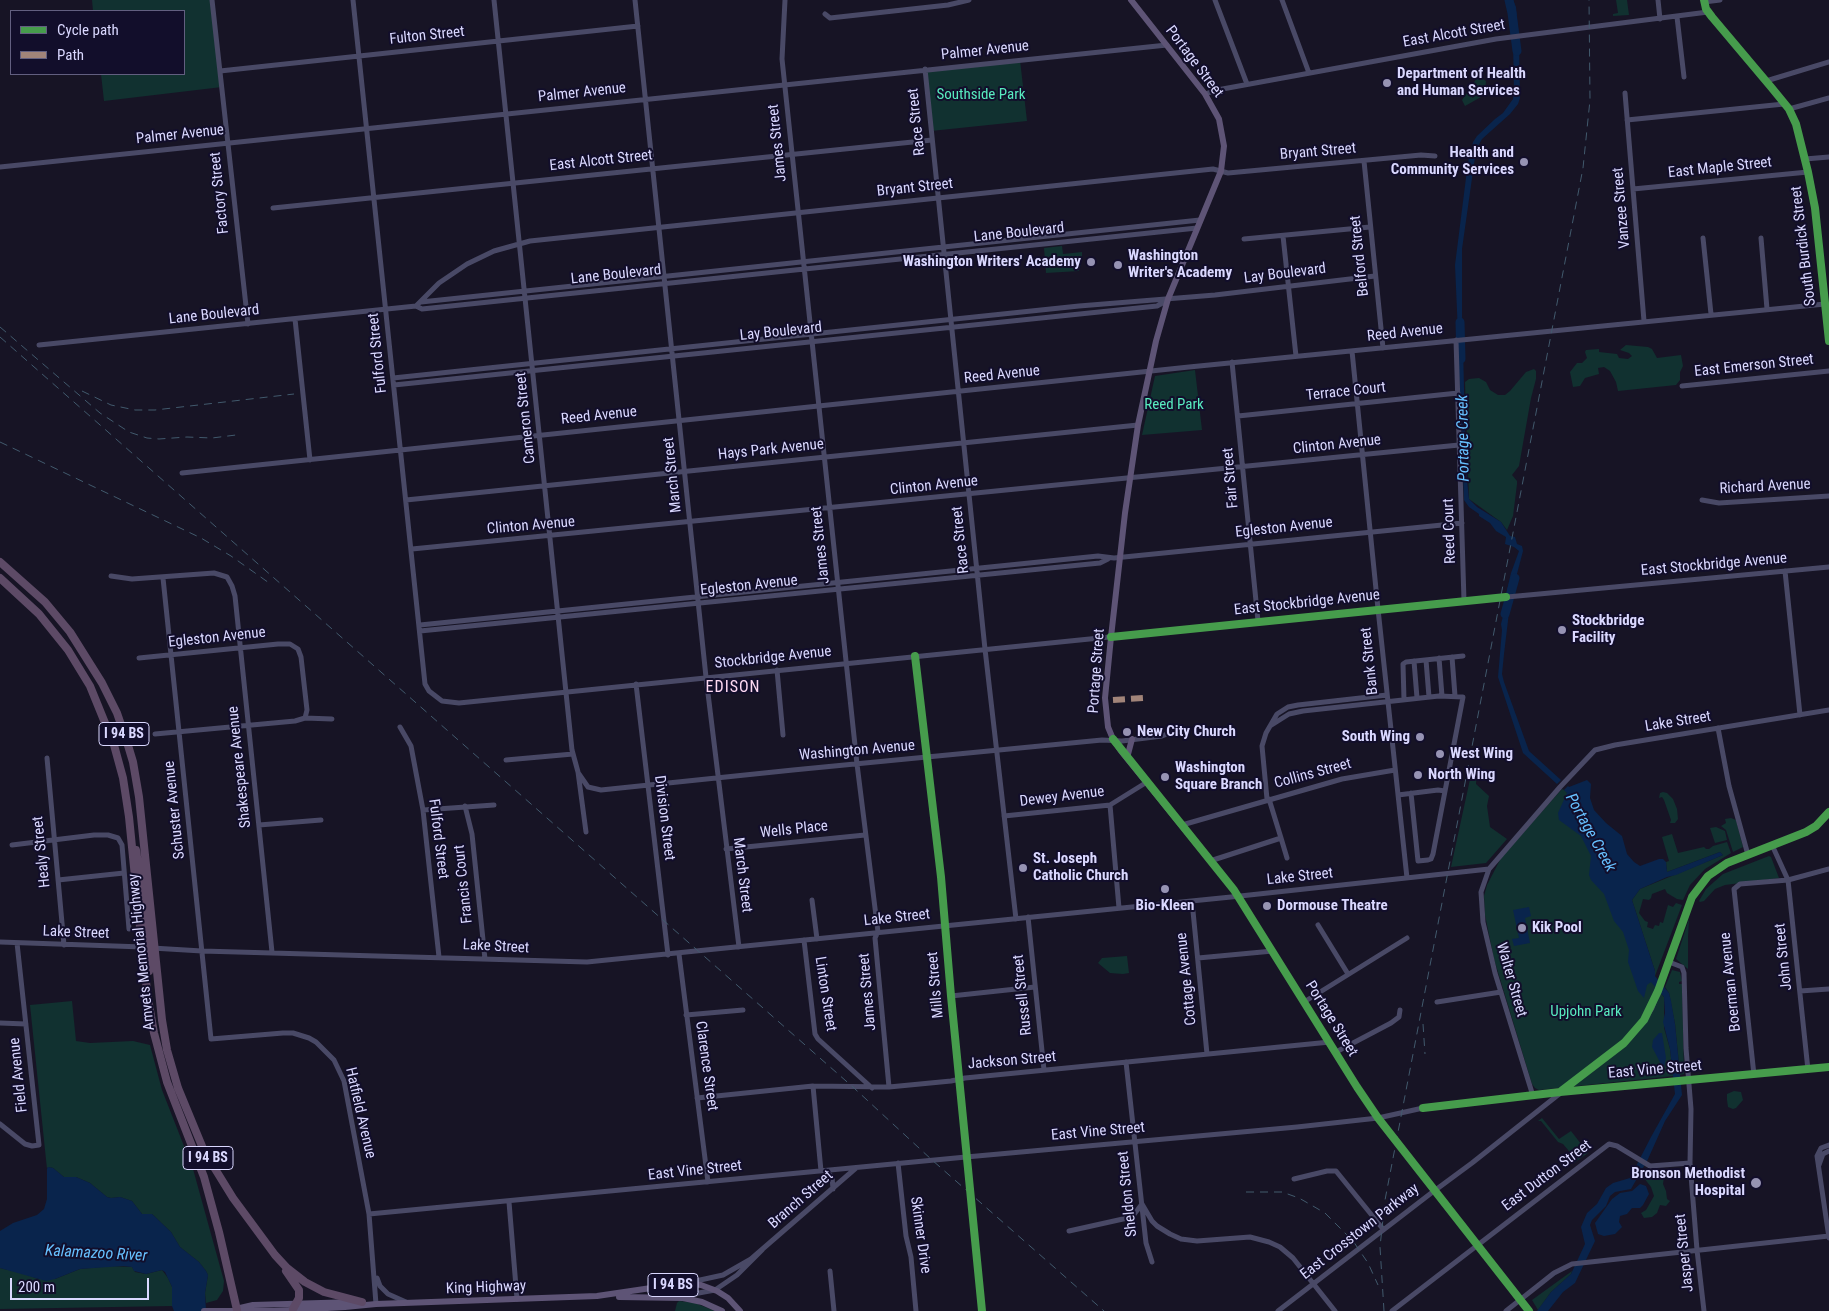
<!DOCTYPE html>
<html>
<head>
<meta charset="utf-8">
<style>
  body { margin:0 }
  #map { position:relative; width:1829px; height:1311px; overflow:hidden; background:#171425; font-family:"Roboto Condensed",sans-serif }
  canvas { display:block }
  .legend { position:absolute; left:10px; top:10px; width:175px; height:65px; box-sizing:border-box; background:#120e2b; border:1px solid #625f80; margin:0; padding:6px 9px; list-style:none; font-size:15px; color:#dad8ff }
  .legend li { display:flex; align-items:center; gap:10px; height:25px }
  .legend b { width:25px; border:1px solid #625f80 }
  .scale { position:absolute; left:10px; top:1278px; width:139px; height:22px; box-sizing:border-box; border:2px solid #dad8ff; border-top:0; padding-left:6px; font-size:15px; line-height:18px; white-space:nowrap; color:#dad8ff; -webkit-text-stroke:4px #120e2b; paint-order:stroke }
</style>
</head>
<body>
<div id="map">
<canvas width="1829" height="1311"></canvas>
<ul class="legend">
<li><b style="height:6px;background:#469c4c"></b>Cycle path</li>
<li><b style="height:6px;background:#a18479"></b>Path</li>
</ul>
<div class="scale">200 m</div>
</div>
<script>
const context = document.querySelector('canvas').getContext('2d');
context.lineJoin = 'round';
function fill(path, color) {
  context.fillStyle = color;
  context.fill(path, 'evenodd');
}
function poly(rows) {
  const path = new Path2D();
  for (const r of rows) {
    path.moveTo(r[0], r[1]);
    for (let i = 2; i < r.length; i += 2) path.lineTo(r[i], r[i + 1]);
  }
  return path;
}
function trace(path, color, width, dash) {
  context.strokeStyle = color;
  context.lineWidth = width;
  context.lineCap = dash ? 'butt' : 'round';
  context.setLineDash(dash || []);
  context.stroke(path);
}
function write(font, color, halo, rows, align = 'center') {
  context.font = font + ' "Roboto Condensed",sans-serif';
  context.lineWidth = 4;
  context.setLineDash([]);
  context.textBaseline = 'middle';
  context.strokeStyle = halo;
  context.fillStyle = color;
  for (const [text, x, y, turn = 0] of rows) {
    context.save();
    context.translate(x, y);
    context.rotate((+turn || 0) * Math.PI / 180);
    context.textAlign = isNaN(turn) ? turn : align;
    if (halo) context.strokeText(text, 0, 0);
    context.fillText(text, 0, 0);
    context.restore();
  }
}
const green = poly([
  [92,0,212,0,222,87,104,101,101,74,184,74,184,11,93,11],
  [1616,0,1627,0,1629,15,1613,16,1613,14,1618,13],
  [1020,60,1027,121,931,131,925,69],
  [1478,76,1486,81,1485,92,1481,97,1465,106,1462,100,1467,93,1473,98,1478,91,1471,87],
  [1062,246,1063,254,1082,252,1082,259,1080,260,1081,266,1078,267,1079,271,1046,273,1044,248],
  [1162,251,1163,260,1158,261,1146,259,1136,254],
  [1626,345,1648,347,1652,349,1657,358,1681,355,1683,366,1680,372,1680,380,1676,385,1618,391,1616,382,1610,371,1604,367,1598,368,1599,374,1585,378,1580,386,1573,387,1570,372,1577,363,1582,363,1587,358,1585,352,1586,350,1599,349,1599,352,1617,354,1619,358,1628,359,1632,356,1629,353,1620,350],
  [1534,369,1536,371,1536,379,1531,398,1519,466,1512,475,1517,481,1517,484,1513,516,1507,530,1501,522,1469,499,1465,382,1469,379,1479,378,1486,382,1490,390,1498,395,1505,395,1510,391,1526,372],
  [1195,370,1202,430,1142,435,1155,376],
  [1472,770,1477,771,1476,784,1489,796,1487,806,1490,827,1507,839,1486,863,1451,867],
  [1562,789,1566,791,1580,822,1651,981,1664,997,1664,1028,1670,1049,1673,1076,1539,1090,1535,1088,1532,1084,1494,959,1485,915,1484,896,1487,885,1501,858],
  [1663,792,1667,793,1673,799,1677,809,1678,819,1675,823,1670,823,1671,820,1664,800,1662,797,1659,798,1660,793],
  [1731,818,1736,820,1743,847,1733,852,1726,830,1721,826,1726,823,1725,819],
  [1716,827,1725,831,1727,840,1715,843,1710,828],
  [1672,834,1678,853,1704,847,1706,849,1709,849,1713,846,1727,842,1731,853,1705,869,1690,885,1683,900,1677,899,1667,893,1665,889,1652,894,1651,898,1649,900,1643,899,1639,913,1645,921,1648,922,1647,927,1653,929,1655,925,1659,926,1660,922,1663,923,1668,905,1673,907,1676,903,1682,905,1655,976,1655,971,1632,900,1640,889,1723,855,1720,852,1667,872,1666,862,1669,861,1662,837],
  [1769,856,1771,857,1779,878,1725,885,1715,889,1704,901,1700,902,1699,901,1706,889,1723,874],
  [1689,919,1688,937,1688,969,1676,959],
  [1127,956,1129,973,1123,974,1110,973,1098,963,1102,958],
  [1672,970,1680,972,1682,981,1679,982,1679,984,1682,984,1684,1074,1680,1075,1675,1024,1669,993,1665,987],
  [72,1001,76,1041,90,1043,133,1041,150,1045,162,1090,193,1169,224,1281,223,1291,217,1300,206,1303,205,1293,208,1275,206,1271,199,1262,180,1247,171,1232,152,1214,142,1214,132,1201,120,1197,111,1198,107,1197,90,1183,76,1177,64,1177,53,1168,48,1167,47,1169,30,1005],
  [1734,1091,1741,1092,1743,1100,1736,1108,1733,1109,1728,1107,1727,1100,1727,1094],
  [1542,1118,1559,1139,1571,1131,1588,1153,1574,1163,1571,1159,1574,1157,1563,1144,1558,1142,1541,1121,1538,1121],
  [1646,1172,1667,1173,1664,1177,1663,1184,1666,1191,1667,1199,1670,1201,1666,1206,1660,1205,1657,1213,1652,1217,1644,1218,1641,1213,1646,1210,1654,1196,1651,1187,1644,1178],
  [111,1266,132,1267,135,1272,146,1274,162,1270,168,1278,172,1287,172,1306,0,1309,0,1268,26,1274,38,1279,55,1279,80,1269],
  [1572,1271,1571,1274,1551,1292,1538,1310,1532,1300],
  [679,1301,695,1303,715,1311,675,1311,677,1303]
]);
const water = poly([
  [1506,0,1513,0,1516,7,1518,29,1512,29,1510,10],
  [1513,41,1519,41,1520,98,1518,104,1510,114,1482,139,1476,150,1462,249,1462,332,1458,333,1455,265,1468,162,1473,142,1477,136,1495,119,1503,113,1513,99,1514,91],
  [1463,347,1466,470,1469,499,1477,507,1501,522,1510,536,1515,537,1517,544,1522,546,1523,551,1513,589,1507,590,1511,573,1519,551,1514,547,1505,544,1506,537,1496,531,1490,523,1479,516,1479,514,1469,507,1464,500,1458,348],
  [1506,604,1510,604,1504,654,1502,674,1504,682,1529,751,1561,780,1557,784,1523,753,1498,677,1502,630,1501,624],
  [1587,780,1591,784,1590,798,1594,810,1606,823,1622,836,1627,854,1634,862,1640,866,1659,859,1663,859,1666,862,1667,872,1720,852,1723,855,1676,875,1667,877,1640,889,1632,900,1655,971,1655,976,1669,993,1671,1001,1675,1024,1682,1095,1665,1121,1648,1159,1631,1189,1615,1192,1610,1196,1606,1206,1592,1220,1590,1225,1595,1241,1575,1283,1563,1292,1548,1311,1537,1311,1551,1292,1571,1274,1585,1244,1581,1227,1587,1213,1597,1204,1606,1188,1613,1183,1630,1178,1651,1137,1675,1094,1670,1049,1663,1022,1665,1013,1664,997,1651,982,1647,985,1644,998,1638,991,1628,962,1629,950,1623,932,1614,921,1604,894,1591,880,1589,875,1591,856,1581,836,1559,820,1558,813,1567,793,1564,790,1568,786,1569,787],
  [1529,907,1531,916,1525,918,1530,943,1514,946,1512,939,1519,938,1513,910],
  [1659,1033,1662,1033,1666,1058,1664,1067,1662,1066,1652,1047,1653,1040],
  [48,1167,53,1168,64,1177,76,1177,90,1183,107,1197,111,1198,120,1197,132,1201,142,1214,152,1214,171,1232,180,1247,199,1262,206,1271,208,1275,205,1293,206,1311,174,1311,172,1306,172,1287,165,1272,162,1270,146,1274,134,1271,132,1267,123,1266,80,1269,55,1279,46,1281,0,1268,0,1231,13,1223,37,1215,44,1209,47,1199,47,1169],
  [1640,1184,1646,1186,1649,1194,1643,1205,1640,1208,1632,1208,1627,1214,1620,1216,1619,1222,1622,1227,1615,1234,1604,1236,1598,1234,1595,1223,1612,1199,1620,1193,1632,1191]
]);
const river = poly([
  [1509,0,1512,13,1517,51],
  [1460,322,1461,359],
  [1505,614,1515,578]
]);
const minor = poly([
  [212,0,248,324],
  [353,0,425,684,429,691,442,701,459,703,1464,601,1829,567],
  [494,0,572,750,578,772,586,832],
  [635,0,706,677,739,947],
  [785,0,782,59,857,764,878,932,875,938,889,1087],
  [1215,0,1247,84],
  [1282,0,1309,73],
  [1658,0,1660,19],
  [1704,0,1706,9,1712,17,1771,87,1789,109,1796,124,1808,172,1815,208,1829,341],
  [1704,2,1720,0],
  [825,14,830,18,948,5,969,0],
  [1677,17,1684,77],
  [925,69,985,649,1016,919],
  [220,71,638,26],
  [1766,81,1829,62],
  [1625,93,1644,321],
  [1205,94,1217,90,1496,39,1708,12],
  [1789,109,1829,98],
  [1627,120,1784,104],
  [1805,159,1829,157],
  [1364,161,1383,348],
  [0,167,1167,45],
  [1633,189,1808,172],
  [273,208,932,140],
  [1283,236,1296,356],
  [1703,238,1711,314],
  [1761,238,1767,309],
  [1244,239,1370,227],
  [421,302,1200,220],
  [416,306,439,283,467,264,494,251,530,241,1213,169,1228,173,1421,155,1435,156],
  [295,319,310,460],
  [1456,340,1464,601],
  [39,345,416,306,422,309,1197,228],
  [1352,351,1378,609,1407,878],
  [1232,362,1258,621],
  [393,378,1079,306,1215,295,1375,276],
  [394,385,1157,306,1168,300],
  [1682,386,1829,371],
  [1238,416,1458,393],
  [182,473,1189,367,1825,304],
  [406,500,1138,425],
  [1702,500,1719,503,1829,496],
  [412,549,1459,445],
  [1785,571,1800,715],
  [111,576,132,579,214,573,227,577,232,586,235,596,272,952],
  [163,578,211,1039,283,1033,293,1033,309,1038,316,1042,334,1060,344,1081,369,1214,376,1304],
  [420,625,1098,556,1114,558,1462,523],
  [420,631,1100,563,1108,559],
  [915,656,941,877,951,996,982,1311],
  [1452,657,1455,696],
  [139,658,278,644,290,644,298,649,301,657,307,710,305,718],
  [1439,658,1442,696],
  [1426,660,1429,697],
  [1414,661,1417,698],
  [777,670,783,735],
  [636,684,668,955],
  [1404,700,1403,664,1406,662,1463,656],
  [1270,726,1289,714,1303,711,1439,696,1463,697,1433,854,1431,859,1428,860,1418,861,1411,793],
  [400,727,411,746,423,810,439,957],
  [1718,728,1729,786,1748,855],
  [155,734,295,721,305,718,332,719],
  [47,758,64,945],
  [506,760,573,754],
  [579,774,588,787,601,790,793,770,1102,740,1122,741,1162,736,1177,730],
  [1398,795,1438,790,1445,791],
  [1267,799,1262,746,1266,733,1277,714,1288,707,1298,705,1387,695],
  [1110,805,1119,908],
  [465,806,472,834,485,959],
  [423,810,494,805],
  [1004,816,1110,805,1147,782],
  [259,825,321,820],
  [1182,825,1342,779,1395,770],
  [1281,838,1287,858],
  [12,845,94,835,108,835,118,838,122,845,129,929],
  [1772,845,1788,880,1808,1070],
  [726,849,865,835],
  [1210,861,1281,838,1269,799],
  [1489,869,1481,892,1483,922,1495,973,1533,1096],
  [58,880,124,873],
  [812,900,817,939],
  [1192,901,1207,1054],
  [1028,917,1044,1070],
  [1318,925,1348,974],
  [804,940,815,1034,818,1039,872,1088],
  [0,942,143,947],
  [152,948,202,951,587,962,1231,897,1489,869,1560,787,1595,750,1615,745,1829,710],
  [679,954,708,1182],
  [1198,958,1273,951],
  [1669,962,1682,967,1684,973,1686,1048,1691,1109,1690,1163,1697,1250,1704,1311],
  [1800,991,1829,989],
  [951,996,1035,987],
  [1304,1002,1407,938],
  [1437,1002,1501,992],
  [686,1015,743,1010],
  [0,1023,26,1024],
  [1336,1052,1391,1023,1399,1017,1400,1010],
  [1126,1062,1146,1243,1152,1262],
  [1754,1075,1734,889,1740,884,1788,880,1829,869],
  [813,1086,821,1171],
  [697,1098,813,1086,889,1087,951,1081,965,1078,1330,1042],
  [0,1124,25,1144,32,1146,39,1145,17,943],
  [1829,1145,1821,1148,1817,1156,1829,1238],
  [898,1163,906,1236,911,1257,916,1311],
  [1819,1165,1823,1154,1829,1151],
  [825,1171,832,1177,833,1189],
  [1294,1179,1327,1171,1336,1171,1383,1229],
  [509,1202,517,1299],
  [369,1214,966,1157,1297,1127,1378,1118,1423,1108,1449,1105,1560,1092,1829,1067],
  [1069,1231,1132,1217,1142,1204,1152,1221,1157,1226,1170,1234,1181,1239,1197,1241,1250,1237,1269,1242,1280,1247,1293,1258,1335,1311],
  [830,1271,834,1311],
  [377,1278,380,1286,388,1294,406,1302],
  [691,1282,723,1275,751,1259,856,1168],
  [683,1284,677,1289,677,1297,715,1290,737,1275,762,1250],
  [1278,1311,1430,1194,1472,1163,1630,1038,1644,1020,1652,1008,1692,897,1708,876,1727,863,1806,832,1816,826,1829,812],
  [1392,1311,1609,1144,1617,1146,1650,1166,1690,1163],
  [1506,1311,1554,1273,1572,1264,1829,1236]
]);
const major = poly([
  [1131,0,1205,94,1219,119,1224,146,1221,171,1168,299,1156,341,1138,425,1125,513,1111,637,1105,698,1108,727,1113,739,1121,751,1234,890,1357,1087,1378,1118,1529,1311],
  [1127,758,1132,739],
  [619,1297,683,1298,702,1302,722,1311],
  [240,1308,253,1305,355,1302],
  [204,1311,274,1311,345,1307,376,1304,597,1296,685,1283,701,1285,717,1291,728,1298,740,1311]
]);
const highway = poly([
  [0,562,45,602,70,632,102,683,117,713,127,742,133,762,139,797,162,1020,167,1050,178,1088,204,1151,233,1198,275,1255,287,1268,305,1282,324,1292,362,1302],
  [0,578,39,614,68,650,90,686,114,745,123,778,129,817,142,947,148,999,154,1033,167,1082,204,1177,219,1232,237,1310],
  [136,850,145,909,149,971],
  [286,1271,299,1290,299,1298,293,1309]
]);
const rail = poly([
  [0,327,100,413,129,432,147,438,159,439,187,437,212,438,236,435],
  [0,337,854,1088,932,1160,1104,1311],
  [82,391,111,405,135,410,155,410,294,394],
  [0,442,201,538,231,556,272,585],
  [1423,1024,1425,1054],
  [1246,1192,1282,1192,1299,1198,1325,1213,1353,1241,1368,1263,1378,1285],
  [1384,1311,1380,1247,1385,1200,1583,168,1590,100,1589,0]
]);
const quiet = poly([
  [1113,700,1143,698]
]);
const cycleway = poly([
  [1704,0,1706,9,1712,17,1771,87,1789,109,1796,124,1808,172,1815,208,1829,341],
  [1111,637,1506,597],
  [915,656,941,877,951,996,982,1311],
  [1113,739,1234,890,1357,1087,1378,1118,1529,1311],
  [1560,1092,1624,1043,1644,1020,1658,991,1692,897,1708,876,1727,863,1806,832,1816,826,1829,812],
  [1423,1108,1560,1092,1829,1067]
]);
const markers = [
  [1387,83,5,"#9693b3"],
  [1524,162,5,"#9693b3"],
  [1091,262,5,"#9693b3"],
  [1118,265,5,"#9693b3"],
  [1562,630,5,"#9693b3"],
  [1127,732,5,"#9693b3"],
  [1420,737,5,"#9693b3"],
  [1440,754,5,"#9693b3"],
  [1418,775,5,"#9693b3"],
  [1165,777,5,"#9693b3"],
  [1023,868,5,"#9693b3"],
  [1165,889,5,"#9693b3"],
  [1267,906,5,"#9693b3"],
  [1522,928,5,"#9693b3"],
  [1756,1183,6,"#9693b3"]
];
const shields = [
  [124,734,50],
  [208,1158,50],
  [673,1285,50]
];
const shieldNames = [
  ["I 94 BS",124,734],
  ["I 94 BS",208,1158],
  ["I 94 BS",673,1285]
];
const streetNames = [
  ["East Alcott Street",1454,34,-10],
  ["Fulton Street",427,36,-6],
  ["Palmer Avenue",985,51,-6],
  ["Portage Street",1194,62,53],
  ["Palmer Avenue",582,93,-6],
  ["Race Street",917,122,-96],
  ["Palmer Avenue",180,135,-6],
  ["James Street",778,143,-96],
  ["Bryant Street",1318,152,-5],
  ["East Alcott Street",601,161,-6],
  ["East Maple Street",1720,168,-6],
  ["Bryant Street",915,188,-6],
  ["Factory Street",220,193,-96],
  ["Vanzee Street",1622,208,-95],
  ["Lane Boulevard",1019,233,-6],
  ["South Burdick Street",1804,246,-97],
  ["Belford Street",1360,256,-96],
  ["Lay Boulevard",1285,274,-7],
  ["Lane Boulevard",616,275,-6],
  ["Lane Boulevard",214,315,-6],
  ["Lay Boulevard",781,332,-6],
  ["Reed Avenue",1405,333,-6],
  ["Fulford Street",378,353,-96],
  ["East Emerson Street",1754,366,-6],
  ["Reed Avenue",1002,375,-6],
  ["Terrace Court",1346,392,-6],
  ["Reed Avenue",599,416,-6],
  ["Cameron Street",526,418,-96],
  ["Clinton Avenue",1337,445,-6],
  ["Hays Park Avenue",771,450,-6],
  ["March Street",673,475,-96],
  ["Fair Street",1231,478,-95],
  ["Clinton Avenue",934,486,-6],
  ["Richard Avenue",1765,487,-3],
  ["Clinton Avenue",531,526,-5],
  ["Egleston Avenue",1284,528,-6],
  ["Reed Court",1450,531,-92],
  ["Race Street",961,540,-96],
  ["James Street",821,545,-96],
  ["East Stockbridge Avenue",1714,565,-5],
  ["Egleston Avenue",749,586,-6],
  ["East Stockbridge Avenue",1307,603,-6],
  ["Egleston Avenue",217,638,-6],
  ["Stockbridge Avenue",773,658,-6],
  ["Bank Street",1370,661,-96],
  ["Portage Street",1097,671,-86],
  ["Lake Street",1678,722,-9],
  ["Washington Avenue",857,751,-5],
  ["Shakespeare Avenue",240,767,-96],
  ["Collins Street",1313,774,-15],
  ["Dewey Avenue",1062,797,-7],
  ["Schuster Avenue",175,810,-96],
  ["Division Street",664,818,83],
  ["Wells Place",794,830,-6],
  ["Fulford Street",438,839,83],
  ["Healy Street",42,852,-96],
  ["March Street",742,875,83],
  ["Lake Street",1300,877,-6],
  ["Francis Court",464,884,-96],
  ["Lake Street",897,918,-6],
  ["Lake Street",76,933,2],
  ["Lake Street",496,947,3],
  ["Amvets Memorial Highway",142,952,-96],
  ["John Street",1784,957,-96],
  ["Cottage Avenue",1187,979,-96],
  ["Walter Street",1511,980,74],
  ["Boerman Avenue",1731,982,-96],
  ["Mills Street",936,985,-95],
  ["James Street",868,992,-95],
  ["Linton Street",825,994,81],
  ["Russell Street",1023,995,-96],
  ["Portage Street",1331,1019,58],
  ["Jackson Street",1012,1061,-5],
  ["Clarence Street",706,1066,82],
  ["East Vine Street",1655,1070,-5],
  ["Field Avenue",19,1075,-96],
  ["Hatfield Avenue",360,1113,77],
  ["East Vine Street",1098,1132,-5],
  ["East Vine Street",695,1171,-6],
  ["East Dutton Street",1547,1176,-37],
  ["Sheldon Street",1128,1194,-96],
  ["Branch Street",801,1200,-41],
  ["East Crosstown Parkway",1360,1232,-38],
  ["Skinner Drive",920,1235,82],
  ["Jasper Street",1685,1253,-96],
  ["King Highway",486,1288,-2]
];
const poiNames = [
  ["Department of Health",1397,74],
  ["and Human Services",1397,91],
  ["Health and",1514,153,"right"],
  ["Community Services",1514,170,"right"],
  ["Washington",1128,256],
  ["Writer's Academy",1128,273],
  ["Washington Writers' Academy",1081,262,"right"],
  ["Stockbridge",1572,621],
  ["Facility",1572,638],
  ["New City Church",1137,732],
  ["South Wing",1410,737,"right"],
  ["West Wing",1450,754],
  ["Washington",1175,768],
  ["Square Branch",1175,785],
  ["North Wing",1428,775],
  ["St. Joseph",1033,859],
  ["Catholic Church",1033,876],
  ["Bio-Kleen",1165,906,"center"],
  ["Dormouse Theatre",1277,906],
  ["Kik Pool",1532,928],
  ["Bronson Methodist",1745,1174,"right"],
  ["Hospital",1745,1191,"right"]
];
const parkNames = [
  ["Southside Park",981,95],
  ["Reed Park",1174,405],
  ["Upjohn Park",1586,1012]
];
const waterNames = [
  ["Portage Creek",1464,438,-91],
  ["Portage Creek",1590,833,61],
  ["Kalamazoo River",96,1254,3]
];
const neighbourhoodNames = [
  ["EDISON",733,688]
];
fill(green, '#113130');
fill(water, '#09244c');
trace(river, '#09244c', 9);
trace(minor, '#494966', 5);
trace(major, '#5e5476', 6);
trace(highway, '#5d4a66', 8);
trace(rail, '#425a6d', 1, [8, 6]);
trace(quiet, '#a18479', 6, [12, 6]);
trace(cycleway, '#469c4c', 8);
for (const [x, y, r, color] of markers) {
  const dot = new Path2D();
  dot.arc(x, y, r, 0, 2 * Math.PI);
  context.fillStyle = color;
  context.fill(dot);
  trace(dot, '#120e2b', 2);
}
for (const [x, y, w] of shields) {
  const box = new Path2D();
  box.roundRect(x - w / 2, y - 11.5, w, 23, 4);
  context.fillStyle = '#120e2b';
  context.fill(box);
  trace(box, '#dad8ff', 1);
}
write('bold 14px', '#dad8ff', null, shieldNames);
write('15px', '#dad8ff', '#120e2b', streetNames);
write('bold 15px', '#dad8ff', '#120e2b', poiNames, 'left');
write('15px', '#58ebbf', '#120e2b', parkNames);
write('italic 16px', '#66c0ff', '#120e2b', waterNames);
context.letterSpacing = '1px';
write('16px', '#ffdaf3', '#120e2b', neighbourhoodNames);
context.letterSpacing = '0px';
</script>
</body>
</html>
